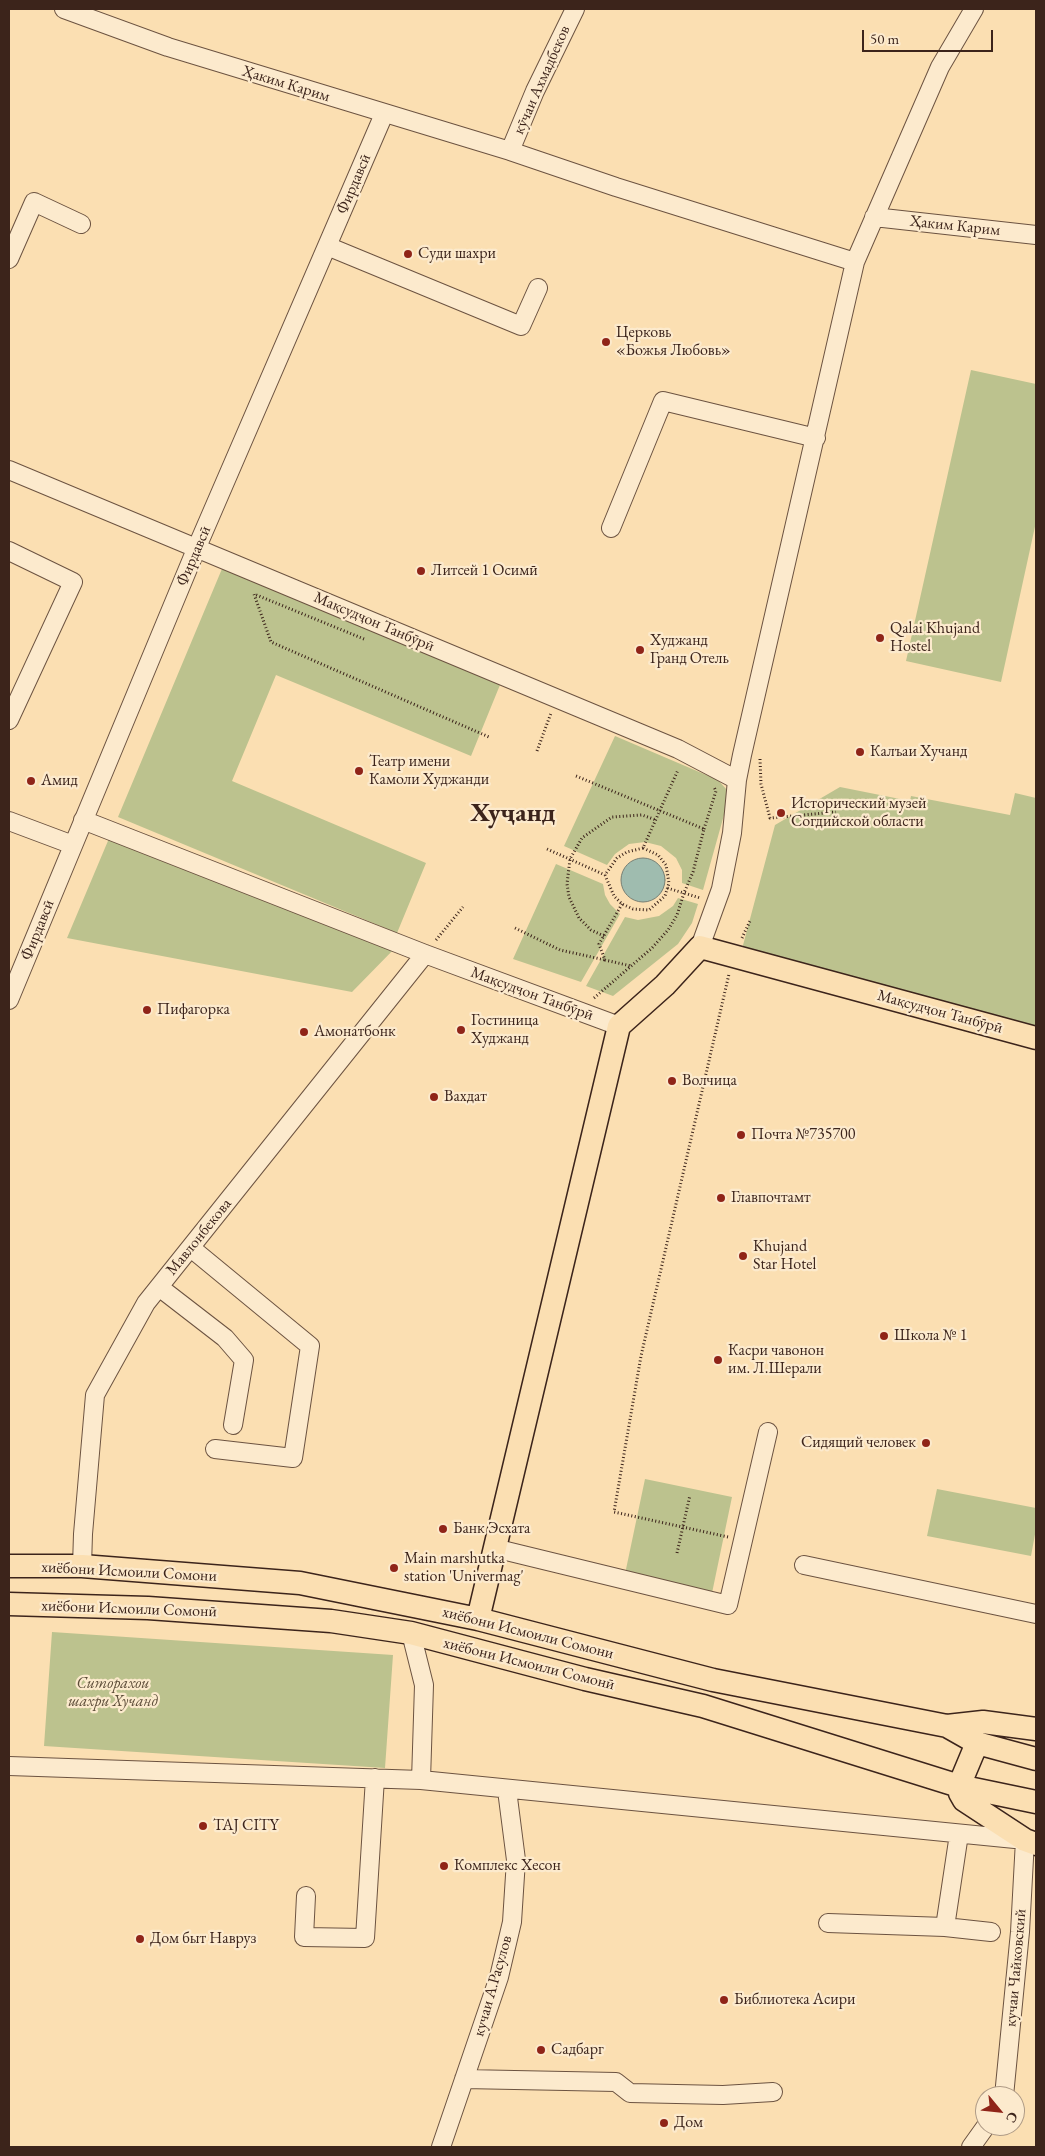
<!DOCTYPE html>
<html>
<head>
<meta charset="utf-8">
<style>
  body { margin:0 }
  #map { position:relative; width:1045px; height:2156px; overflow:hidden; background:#fbdfb2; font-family:"EB Garamond",serif }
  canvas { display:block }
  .frame { position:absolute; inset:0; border:10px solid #3c241b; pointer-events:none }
  .north { position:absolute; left:975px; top:2086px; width:50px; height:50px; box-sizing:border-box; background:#fceacd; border:1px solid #af9b86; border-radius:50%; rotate:118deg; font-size:14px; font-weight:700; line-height:20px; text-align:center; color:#3c241b }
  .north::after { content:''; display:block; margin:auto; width:18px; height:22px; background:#8f2418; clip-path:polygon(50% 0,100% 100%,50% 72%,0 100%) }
  .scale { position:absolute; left:862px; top:30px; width:131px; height:22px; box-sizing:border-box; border:2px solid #3c241b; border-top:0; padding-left:6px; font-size:15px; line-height:18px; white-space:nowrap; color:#3c241b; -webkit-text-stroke:4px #fceacd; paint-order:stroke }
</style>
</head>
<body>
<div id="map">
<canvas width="1045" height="2156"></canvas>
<div class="frame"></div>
<div class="north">С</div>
<div class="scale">50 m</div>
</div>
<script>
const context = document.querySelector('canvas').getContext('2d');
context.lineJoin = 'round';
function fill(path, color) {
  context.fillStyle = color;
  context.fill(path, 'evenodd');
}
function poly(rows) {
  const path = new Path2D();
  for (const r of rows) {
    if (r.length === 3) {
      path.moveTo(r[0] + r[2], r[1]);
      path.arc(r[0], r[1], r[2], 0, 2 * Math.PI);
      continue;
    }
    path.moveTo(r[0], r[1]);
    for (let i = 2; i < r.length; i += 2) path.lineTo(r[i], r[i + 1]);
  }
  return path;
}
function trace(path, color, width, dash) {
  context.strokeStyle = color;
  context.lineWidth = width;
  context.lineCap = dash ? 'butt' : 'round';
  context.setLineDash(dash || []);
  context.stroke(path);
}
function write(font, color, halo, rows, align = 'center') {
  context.font = font + ' "EB Garamond",serif';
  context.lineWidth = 4.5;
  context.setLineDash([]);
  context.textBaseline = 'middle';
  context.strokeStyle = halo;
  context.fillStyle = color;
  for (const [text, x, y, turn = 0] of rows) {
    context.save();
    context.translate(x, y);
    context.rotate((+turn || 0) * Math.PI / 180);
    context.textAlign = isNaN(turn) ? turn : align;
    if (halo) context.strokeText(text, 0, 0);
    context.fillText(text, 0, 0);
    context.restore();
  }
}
const green = poly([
  [971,370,1036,384,1036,522,1001,682,906,661],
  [224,564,502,680,471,756,276,675,232,781,426,863,397,933,118,817],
  [615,736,718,780,727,790,729,797,703,890,682,883,682,870,676,858,661,846,645,842,629,844,615,854,607,865,564,846],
  [840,787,910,801,911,796,1010,815,1015,793,1036,798,1036,1026,742,949,775,825],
  [113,829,398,945,352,992,67,938],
  [556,864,603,884,605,895,610,904,620,914,581,982,513,959],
  [678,898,698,904,692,923,678,944,613,996,586,986,625,917,638,920,659,916,673,906],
  [645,1479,732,1497,712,1593,625,1574],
  [937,1489,1036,1508,1036,1529,1031,1556,927,1536],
  [52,1632,393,1655,385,1768,44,1746]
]);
const water = poly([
  [643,880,22]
]);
const path = poly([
  [364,639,254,594,271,642,489,737],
  [537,751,551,713],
  [760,759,761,784,770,818,836,812],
  [576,776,704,829,693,872,684,893,700,898],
  [704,829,716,791,714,787],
  [643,848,627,852,617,858,605,875,614,896,622,904,633,909,649,910,665,896,669,883,666,865,658,855,643,848,678,770],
  [547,849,605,875],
  [622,904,599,944,605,960,631,966],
  [515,928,560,950,605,960],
  [604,936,591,930,579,918,569,897,567,884,570,859,582,838,612,817,642,815,656,820],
  [742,938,750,921],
  [436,940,463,907],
  [594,998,652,948,668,930,677,915,684,893,667,888],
  [728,1537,614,1512,641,1356,729,974],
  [677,1553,690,1495]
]);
const minor = poly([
  [64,9,168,47,510,151,616,187,855,262],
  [510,151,535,91,575,9],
  [874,217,1036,235],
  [327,246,521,326,538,288],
  [9,259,34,202,81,224],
  [9,470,678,749,737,780],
  [611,528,663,401,816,438],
  [9,551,73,582,9,720],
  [83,820,425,954,619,1026],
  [9,821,73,845],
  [700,947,721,889,732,833,737,780,742,755,855,262,940,67,974,9],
  [9,1000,197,547,384,114],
  [191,1248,310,1346,293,1458,215,1449],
  [159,1287,225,1338,244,1360,233,1425],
  [494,1548,728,1605,768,1432],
  [804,1565,1036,1614],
  [82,1566,83,1534,95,1395,146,1303,425,954],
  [411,1633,424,1685,421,1780],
  [9,1766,421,1780,1025,1840,1020,1932,1004,2096],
  [306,1896,304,1937,365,1938,375,1778],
  [828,1923,945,1927,959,1834],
  [945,1927,991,1932],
  [464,2079,616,2082,630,2093,723,2095,773,2092],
  [441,2147,499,1977,512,1922,516,1860,507,1790],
  [971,2147,986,2126]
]);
const major = poly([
  [9,1566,82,1566,300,1583,478,1619,713,1680,947,1726,977,1743,1036,1759],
  [9,1604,148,1608,331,1621,411,1633,585,1679,703,1706,959,1786,1036,1802],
  [478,1619,619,1026,665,985,700,947,1036,1038],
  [947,1726,983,1722,1036,1729],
  [977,1743,959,1786,960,1793,964,1800,1025,1840,1036,1844]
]);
const markers = [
  [408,254,5,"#8f2418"],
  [606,342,5,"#8f2418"],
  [421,571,5,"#8f2418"],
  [880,638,5,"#8f2418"],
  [640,650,5,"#8f2418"],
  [860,752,5,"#8f2418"],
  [359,771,5,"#8f2418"],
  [31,781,5,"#8f2418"],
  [781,813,5,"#8f2418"],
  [147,1010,5,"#8f2418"],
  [461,1030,5,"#8f2418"],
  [304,1032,5,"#8f2418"],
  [672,1081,5,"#8f2418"],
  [434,1097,5,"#8f2418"],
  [741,1135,5,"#8f2418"],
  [721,1198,5,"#8f2418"],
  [743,1256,5,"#8f2418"],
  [884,1336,5,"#8f2418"],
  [718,1360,5,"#8f2418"],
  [926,1443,5,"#8f2418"],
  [443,1529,5,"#8f2418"],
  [394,1568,5,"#8f2418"],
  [203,1826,5,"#8f2418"],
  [444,1866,5,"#8f2418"],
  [140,1939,5,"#8f2418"],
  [724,2000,5,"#8f2418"],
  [541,2050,5,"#8f2418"],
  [664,2123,5,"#8f2418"]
];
const streetNames = [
  ["кӯчаи Ахмадбеков",542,80,-66],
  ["Ҳаким Карим",286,84,17],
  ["Фирдавсӣ",354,184,-67],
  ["Ҳаким Карим",955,226,6],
  ["Фирдавсӣ",194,556,-67],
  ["Мақсудҷон Танбӯрӣ",374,622,23],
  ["Фирдавсӣ",38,930,-68],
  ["Мақсудҷон Танбӯрӣ",532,994,20],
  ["Мақсудҷон Танбӯрӣ",940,1012,15],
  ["Мавлонбекова",199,1237,-51],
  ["хиёбони Исмоили Сомони",129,1572,3],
  ["хиёбони Исмоили Сомонӣ",129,1609,2],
  ["хиёбони Исмоили Сомони",528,1633,14],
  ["хиёбони Исмоили Сомонӣ",529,1664,14],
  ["кучаи Чайковский",1016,1968,-85],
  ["кучаи А.Расулов",493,1986,-74]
];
const poiNames = [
  ["Суди шахри",418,254],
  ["Церковь",616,333],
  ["«Божья Любовь»",616,351],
  ["Литсей 1 Осимӣ",431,571],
  ["Qalai Khujand",890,629],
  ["Hostel",890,647],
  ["Худжанд",650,641],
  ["Гранд Отель",650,659],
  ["Калъаи Хучанд",870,752],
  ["Театр имени",369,762],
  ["Камоли Худжанди",369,780],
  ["Амид",41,781],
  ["Исторический музей",791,804],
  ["Согдийской области",791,822],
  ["Пифагорка",157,1010],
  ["Гостиница",471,1021],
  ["Худжанд",471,1039],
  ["Амонатбонк",314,1032],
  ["Волчица",682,1081],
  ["Вахдат",444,1097],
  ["Почта №735700",751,1135],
  ["Главпочтамт",731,1198],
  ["Khujand",753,1247],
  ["Star Hotel",753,1265],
  ["Школа № 1",894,1336],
  ["Касри чавонон",728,1351],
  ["им. Л.Шерали",728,1369],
  ["Сидящий человек",916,1443,"right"],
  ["Банк Эсхата",453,1529],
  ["Main marshutka",404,1559],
  ["station 'Univermag'",404,1577],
  ["TAJ CITY",213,1826],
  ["Комплекс Хесон",454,1866],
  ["Дом быт Навруз",150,1939],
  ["Библиотека Асири",734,2000],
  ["Садбарг",551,2050],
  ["Дом",674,2123]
];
const parkNames = [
  ["Ситорахои",113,1684],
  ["шахри Хучанд",113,1702]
];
const townNames = [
  ["Хуҷанд",513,814]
];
fill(green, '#bcc28e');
fill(water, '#9fbcaf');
trace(water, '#777f74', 1);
trace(minor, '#6c5341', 20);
trace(major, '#3c241b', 25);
trace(path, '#3c241b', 3, [1, 2.5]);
trace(minor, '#fceacd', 18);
trace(major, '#fbdfb2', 22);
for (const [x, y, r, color] of markers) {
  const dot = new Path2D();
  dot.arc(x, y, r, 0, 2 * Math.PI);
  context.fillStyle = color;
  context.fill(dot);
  trace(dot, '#fceacd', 2);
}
write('16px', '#3c241b', '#fceacd', streetNames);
write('16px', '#3c241b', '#fceacd', poiNames, 'left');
write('italic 16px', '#5c4c38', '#fceacd', parkNames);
write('bold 26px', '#3c241b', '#fceacd', townNames);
</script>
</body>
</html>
